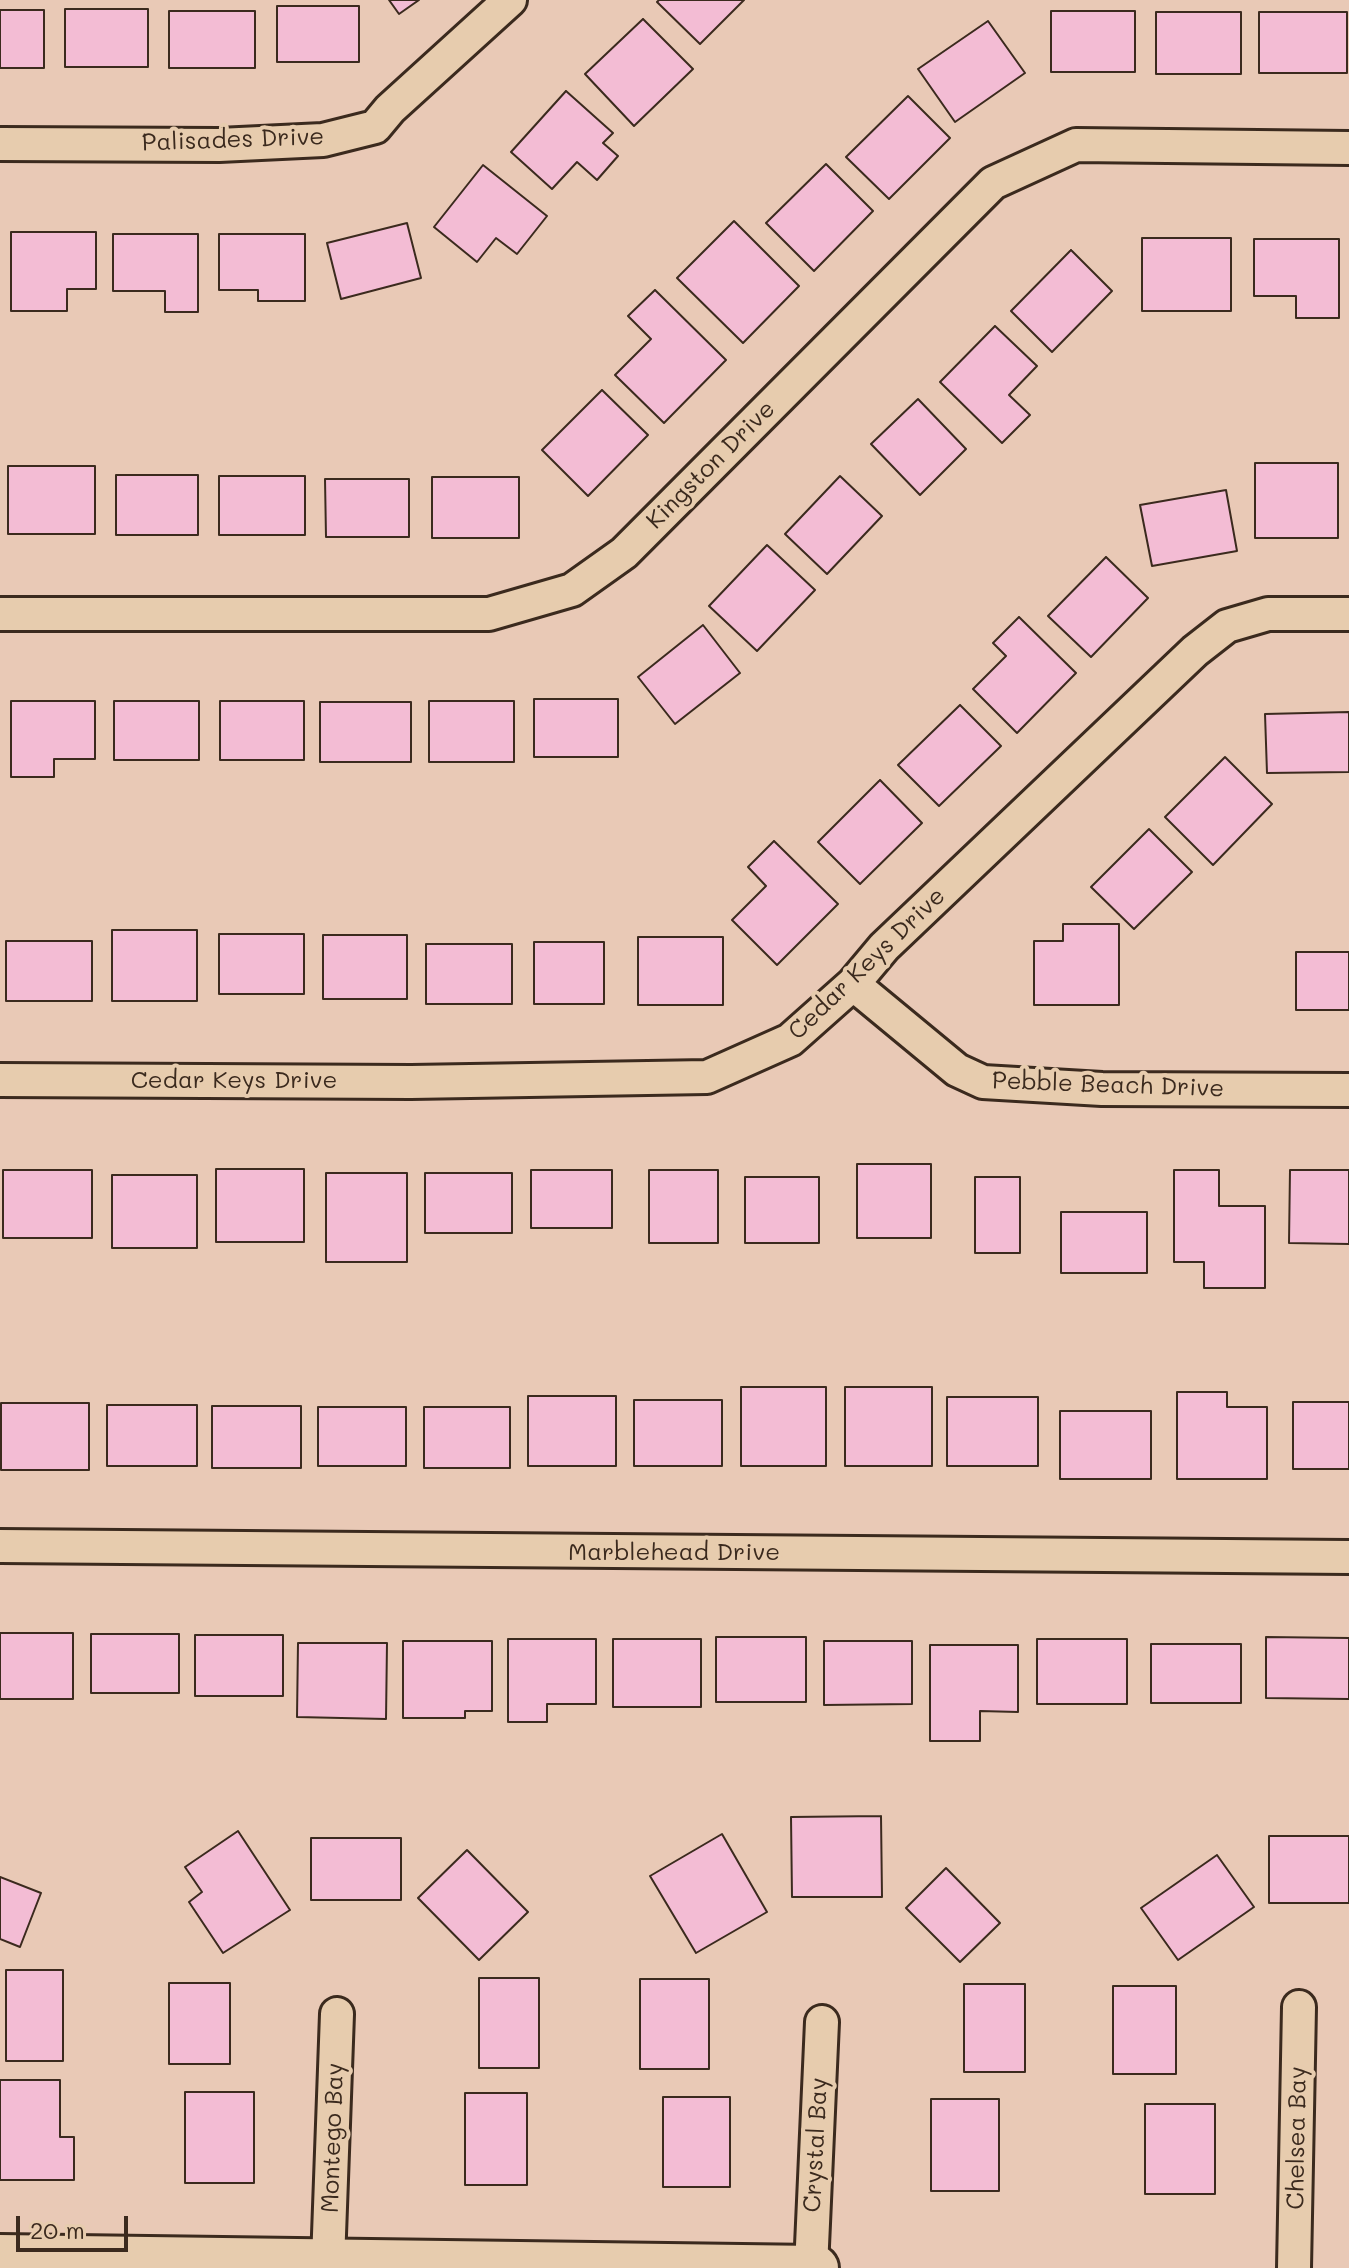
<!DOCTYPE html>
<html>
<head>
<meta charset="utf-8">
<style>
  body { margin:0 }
  #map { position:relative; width:1349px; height:2268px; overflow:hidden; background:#e9c9b6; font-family:Mali,sans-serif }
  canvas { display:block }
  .scale { position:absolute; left:16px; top:2216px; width:112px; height:36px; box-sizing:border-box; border:4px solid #3b2a1e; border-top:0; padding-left:10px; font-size:24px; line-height:28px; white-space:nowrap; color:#3b2a1e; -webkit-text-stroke:6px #e7ccae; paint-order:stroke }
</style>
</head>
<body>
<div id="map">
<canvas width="1349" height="2268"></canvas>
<div class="scale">20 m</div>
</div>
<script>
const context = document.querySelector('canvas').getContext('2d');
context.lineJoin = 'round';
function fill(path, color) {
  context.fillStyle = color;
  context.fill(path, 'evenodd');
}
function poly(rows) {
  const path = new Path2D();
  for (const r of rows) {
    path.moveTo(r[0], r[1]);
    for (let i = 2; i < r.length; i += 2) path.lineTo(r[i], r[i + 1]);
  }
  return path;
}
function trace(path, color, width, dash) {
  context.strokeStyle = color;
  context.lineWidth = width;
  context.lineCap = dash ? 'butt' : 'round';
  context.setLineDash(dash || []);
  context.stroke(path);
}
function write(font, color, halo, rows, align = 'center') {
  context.font = font + ' Mali,sans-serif';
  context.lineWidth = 8;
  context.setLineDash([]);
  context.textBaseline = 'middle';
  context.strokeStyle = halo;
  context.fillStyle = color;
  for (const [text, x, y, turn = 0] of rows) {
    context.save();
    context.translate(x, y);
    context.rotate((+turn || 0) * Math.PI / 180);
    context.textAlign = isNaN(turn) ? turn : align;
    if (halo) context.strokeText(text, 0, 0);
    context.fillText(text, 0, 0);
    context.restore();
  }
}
const building = poly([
  [389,0,419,0,399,14,389,0],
  [659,0,744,0,700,44,657,2,659,0],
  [277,6,359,6,359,62,277,62,277,6],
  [65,9,148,9,148,67,65,67,65,9],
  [0,10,44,10,44,68,0,68,0,10],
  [169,11,255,11,255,68,169,68,169,11],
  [1051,11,1135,11,1135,72,1051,72,1051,11],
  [1156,12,1241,12,1241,74,1156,74,1156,12],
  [1259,12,1347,12,1347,73,1259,73,1259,12],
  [643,19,693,69,634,126,585,74,643,19],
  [988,21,1025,73,955,122,918,69,988,21],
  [566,91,613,133,603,143,618,156,597,180,577,162,552,189,511,152,566,91],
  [908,96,950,138,889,199,846,157,908,96],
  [826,164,873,211,814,271,766,223,826,164],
  [483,165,547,216,517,254,496,238,477,262,434,227,483,165],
  [734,221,799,286,743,343,677,278,734,221],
  [407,223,421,278,341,299,327,243,407,223],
  [11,232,96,232,96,289,67,289,67,311,11,311,11,232],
  [113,234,198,234,198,312,165,312,165,291,113,291,113,234],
  [219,234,305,234,305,301,258,301,258,290,219,290,219,234],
  [1142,238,1231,238,1231,311,1142,311,1142,238],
  [1254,239,1339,239,1339,318,1296,318,1296,296,1254,296,1254,239],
  [1071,250,1112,291,1052,352,1011,311,1071,250],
  [655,290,726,360,664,423,615,375,651,339,628,316,655,290],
  [995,326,1037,366,1009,395,1030,415,1002,443,940,382,995,326],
  [602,390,648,435,588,496,542,450,602,390],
  [918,399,966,449,920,495,871,444,918,399],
  [1255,463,1338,463,1338,538,1255,538,1255,463],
  [8,466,95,466,95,534,8,534,8,466],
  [116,475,198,475,198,535,116,535,116,475],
  [219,476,305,476,305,535,219,535,219,476],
  [840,476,882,516,827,574,785,534,840,476],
  [432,477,519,477,519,538,432,538,432,477],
  [325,479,409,479,409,537,326,537,325,479],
  [1226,490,1237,551,1152,566,1140,505,1226,490],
  [767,545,815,590,757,651,709,606,767,545],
  [1106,557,1148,598,1091,657,1048,616,1106,557],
  [1019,617,1076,673,1017,733,973,689,1006,656,993,643,1019,617],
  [703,625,740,673,675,724,638,677,703,625],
  [534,699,618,699,618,757,534,757,534,699],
  [11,701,95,701,95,759,54,759,54,777,11,777,11,701],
  [114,701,199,701,199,760,114,760,114,701],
  [220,701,304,701,304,760,220,760,220,701],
  [429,701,514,701,514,762,429,762,429,701],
  [320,702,411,702,411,762,320,762,320,702],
  [960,705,1001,746,939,806,898,765,960,705],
  [1349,712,1349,772,1267,773,1265,714,1349,712],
  [1225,757,1272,804,1213,865,1165,817,1225,757],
  [880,780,922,823,860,884,818,842,880,780],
  [1149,829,1192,872,1134,929,1091,887,1149,829],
  [774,841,838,904,777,965,732,920,766,886,748,867,774,841],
  [1063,924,1119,924,1119,1005,1034,1005,1034,941,1063,941,1063,924],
  [112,930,197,930,197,1001,112,1001,112,930],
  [219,934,304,934,304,994,219,994,219,934],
  [323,935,407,935,407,999,323,999,323,935],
  [638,937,723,937,723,1005,638,1005,638,937],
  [6,941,92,941,92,1001,6,1001,6,941],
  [534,942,604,942,604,1004,534,1004,534,942],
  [426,944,512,944,512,1004,426,1004,426,944],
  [1296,952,1349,952,1349,1010,1296,1010,1296,952],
  [857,1164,931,1164,931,1238,857,1238,857,1164],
  [216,1169,304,1169,304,1242,216,1242,216,1169],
  [3,1170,92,1170,92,1238,3,1238,3,1170],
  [531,1170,612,1170,612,1228,531,1228,531,1170],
  [649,1170,718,1170,718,1243,649,1243,649,1170],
  [1174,1170,1219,1170,1219,1206,1265,1206,1265,1288,1204,1288,1204,1262,1174,1262,1174,1170],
  [1290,1170,1349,1170,1349,1244,1289,1243,1290,1170],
  [326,1173,407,1173,407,1262,326,1262,326,1173],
  [425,1173,512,1173,512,1233,425,1233,425,1173],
  [112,1175,197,1175,197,1248,112,1248,112,1175],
  [745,1177,819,1177,819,1243,745,1243,745,1177],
  [975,1177,1020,1177,1020,1253,975,1253,975,1177],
  [1061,1212,1147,1212,1147,1273,1061,1273,1061,1212],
  [741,1387,826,1387,826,1466,741,1466,741,1387],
  [845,1387,932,1387,932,1466,845,1466,845,1387],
  [1177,1392,1227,1392,1227,1407,1267,1407,1267,1479,1177,1479,1177,1392],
  [528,1396,616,1396,616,1466,528,1466,528,1396],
  [947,1397,1038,1397,1038,1466,947,1466,947,1397],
  [634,1400,722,1400,722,1466,634,1466,634,1400],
  [1293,1402,1349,1402,1349,1469,1293,1469,1293,1402],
  [1,1403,89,1403,89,1470,1,1470,1,1403],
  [107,1405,197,1405,197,1466,107,1466,107,1405],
  [212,1406,301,1406,301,1468,212,1468,212,1406],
  [318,1407,406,1407,406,1466,318,1466,318,1407],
  [424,1407,510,1407,510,1468,424,1468,424,1407],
  [1060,1411,1151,1411,1151,1479,1060,1479,1060,1411],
  [0,1633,73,1633,73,1699,0,1699,0,1633],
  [91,1634,179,1634,179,1693,91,1693,91,1634],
  [195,1635,283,1635,283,1696,195,1696,195,1635],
  [716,1637,806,1637,806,1702,716,1702,716,1637],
  [1266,1637,1349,1638,1349,1699,1266,1698,1266,1637],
  [508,1639,596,1639,596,1704,547,1704,547,1722,508,1722,508,1639],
  [613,1639,701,1639,701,1707,613,1707,613,1639],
  [1037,1639,1127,1639,1127,1704,1037,1704,1037,1639],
  [403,1641,492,1641,492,1711,465,1711,465,1718,403,1718,403,1641],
  [824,1641,912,1641,912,1704,824,1705,824,1641],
  [298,1643,387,1643,386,1719,297,1717,298,1643],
  [1151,1644,1241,1644,1241,1703,1151,1703,1151,1644],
  [930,1645,1018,1645,1018,1712,980,1711,980,1741,930,1741,930,1645],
  [881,1816,882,1897,792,1897,791,1817,881,1816],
  [238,1831,290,1910,223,1953,189,1902,202,1892,185,1867,238,1831],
  [722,1834,767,1912,696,1953,650,1876,722,1834],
  [1269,1836,1349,1836,1349,1903,1269,1903,1269,1836],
  [311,1838,401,1838,401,1900,311,1900,311,1838],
  [467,1850,528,1912,479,1960,418,1898,467,1850],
  [1217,1855,1254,1907,1178,1960,1141,1908,1217,1855],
  [946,1868,1000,1923,960,1962,906,1908,946,1868],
  [0,1877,41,1893,20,1947,0,1939,0,1877],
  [6,1970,63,1970,63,2061,6,2061,6,1970],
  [479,1978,539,1978,539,2068,479,2068,479,1978],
  [640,1979,709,1979,709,2069,640,2069,640,1979],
  [169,1983,230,1983,230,2064,169,2064,169,1983],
  [964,1984,1025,1984,1025,2072,964,2072,964,1984],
  [1113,1986,1176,1986,1176,2074,1113,2074,1113,1986],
  [0,2080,60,2080,60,2137,74,2137,74,2180,0,2180,0,2080],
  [185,2092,254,2092,254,2183,185,2183,185,2092],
  [465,2093,527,2093,527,2185,465,2185,465,2093],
  [663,2097,730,2097,730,2187,663,2187,663,2097],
  [931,2099,999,2099,999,2191,931,2191,931,2099],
  [1145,2104,1215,2104,1215,2194,1145,2194,1145,2104]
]);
const minor = poly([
  [0,144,219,145,323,140,375,127,390,109,510,0],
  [0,614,489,614,572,590,624,553,993,183,1076,145,1349,148],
  [853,984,957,1070,983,1082,1102,1089,1349,1090],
  [0,1080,411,1082,707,1077,790,1040,853,984,884,947,1195,651,1227,626,1268,614,1349,614],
  [0,1546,1349,1557],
  [328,2262,337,2014],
  [811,2268,822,2022],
  [1294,2268,1299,2007]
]);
const secondary = poly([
  [0,2257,816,2268]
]);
const streetNames = [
  ["Palisades Drive",233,140,-2],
  ["Kingston Drive",711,465,-45],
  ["Cedar Keys Drive",867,964,-44],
  ["Cedar Keys Drive",234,1081],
  ["Pebble Beach Drive",1108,1085,2],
  ["Marblehead Drive",674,1553],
  ["Montego Bay",333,2138,-88],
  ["Chelsea Bay",1297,2138,-89],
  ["Crystal Bay",816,2145,-87]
];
fill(building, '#f3bcd4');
trace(building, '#3b2a1e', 2);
trace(minor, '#3b2a1e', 38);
trace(secondary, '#3b2a1e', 50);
trace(minor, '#e7ccae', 32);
trace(secondary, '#e7ccae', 44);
write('24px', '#3b2a1e', '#e7ccae', streetNames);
</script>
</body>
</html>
